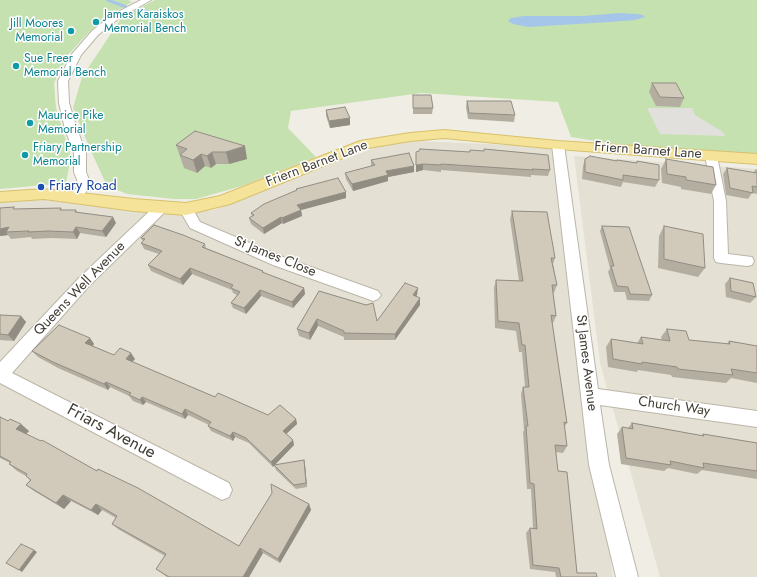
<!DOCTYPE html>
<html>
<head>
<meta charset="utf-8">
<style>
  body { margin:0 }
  canvas { display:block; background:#f0eee4 }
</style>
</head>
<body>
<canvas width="757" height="577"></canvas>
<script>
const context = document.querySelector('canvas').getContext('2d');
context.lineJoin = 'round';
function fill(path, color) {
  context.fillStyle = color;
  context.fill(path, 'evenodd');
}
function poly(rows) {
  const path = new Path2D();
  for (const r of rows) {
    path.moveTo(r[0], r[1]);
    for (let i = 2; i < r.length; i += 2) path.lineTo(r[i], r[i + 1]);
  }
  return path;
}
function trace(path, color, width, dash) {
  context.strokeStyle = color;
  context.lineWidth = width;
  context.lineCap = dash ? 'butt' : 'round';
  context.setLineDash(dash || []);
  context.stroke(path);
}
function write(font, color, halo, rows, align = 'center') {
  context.font = font + ' Jost,sans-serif';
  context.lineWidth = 3;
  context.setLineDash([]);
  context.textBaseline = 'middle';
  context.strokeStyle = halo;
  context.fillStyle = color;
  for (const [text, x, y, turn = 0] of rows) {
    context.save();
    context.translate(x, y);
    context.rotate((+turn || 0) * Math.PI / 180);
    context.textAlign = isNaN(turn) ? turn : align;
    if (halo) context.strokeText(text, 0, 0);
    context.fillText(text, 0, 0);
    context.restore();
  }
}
const residential = poly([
  [395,140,554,147,613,577,0,577,0,202,69,197,188,212,214,210],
  [574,156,757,169,757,577,660,577,600,363]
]);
const green = poly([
  [0,0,128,0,132,2,110,15,88,33,68,55,54,83,56,108,71,157,66,183,0,189],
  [155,0,757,0,757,154,640,148,571,137,558,102,421,93,291,111,288,128,316,157,242,186,196,199,174,199,127,194,107,186,91,151,73,108,82,77,122,17]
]);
const parking = poly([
  [647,108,692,108,695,115,723,132,725,136,660,134]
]);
const water = poly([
  [620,13,636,14,643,15,645,17,635,20,609,22,528,27,513,24,508,21,511,18,524,16,583,16]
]);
const stream = poly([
  [108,0,126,7],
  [138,9,162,16]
]);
const minor = poly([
  [141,0,151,0,118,19,98,35,81,55,68,81,69,103,77,129,86,153,86,172,91,185,80,200,75,201,70,200,69,197,79,185,74,172,74,153,65,129,59,103,58,81,72,54,92,31,112,15,141,0],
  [558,142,562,143,564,145,598,389,757,411,757,427,600,405,609,465,638,577,616,577,589,465,552,145,554,143,558,142],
  [711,152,715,153,717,156,726,201,728,254,752,257,754,261,752,265,747,266,721,263,716,262,714,258,714,201,705,156,707,153,711,152],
  [162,203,167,204,169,207,167,210,89,286,12,373,229,483,232,490,229,497,222,500,0,383,0,362,79,278,157,204,162,203],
  [186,205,191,206,200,222,283,257,378,291,381,295,378,299,373,301,368,299,273,265,190,228,179,209,181,206,186,205]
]);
const major = poly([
  [444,130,558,141,757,154,757,164,558,149,444,138,410,141,368,148,230,204,186,215,134,211,44,199,0,202,0,192,44,189,134,199,186,203,220,196,360,141,410,133,444,130]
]);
const wall = poly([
  [652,83,684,98,680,107,656,106,649,92],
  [413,95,433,108,432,114,413,114],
  [467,101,515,115,514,122,468,119,466,107],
  [326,110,350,118,350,125,330,128,326,116],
  [195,131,247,159,229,164,216,164,211,168,205,166,197,173,184,168,176,145],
  [416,152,550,170,548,176,531,175,531,177,441,170,441,172,423,170,416,172],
  [585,159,616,161,617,160,636,163,637,161,659,180,655,187,623,182,621,187,582,179,583,166],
  [666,159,716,185,711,194,681,189,681,187,662,183,661,169],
  [371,160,414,172,388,177,388,181,353,191,346,179,345,173,371,166],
  [727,168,753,173,756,169,757,169,757,194,752,193,748,199,726,195,723,174],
  [296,189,346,198,301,210,302,216,283,224,282,223,264,234,251,224,249,218,252,217,251,213,297,191],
  [0,208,15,209,61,208,62,210,76,210,77,212,116,223,106,237,80,233,77,239,52,238,32,239,31,237,11,239,8,235,0,236],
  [512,211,555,258,553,264,557,285,554,293,553,292,556,316,553,323,552,323,567,423,564,427,567,446,563,453,556,452,558,471,577,573,597,577,556,577,555,572,530,569,526,533,530,528,533,528,531,489,527,489,523,432,524,430,521,394,523,387,525,387,522,352,519,352,516,331,495,328,494,288,496,280,519,281,510,219],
  [602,226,652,295,649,301,627,300,625,292,614,292,608,272,610,268,600,231],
  [664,226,705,268,698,277,658,268,659,236],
  [141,238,205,244,206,248,263,271,264,273,304,288,305,294,293,308,261,296,246,314,233,308,231,303,237,295,233,293,232,290,192,274,183,285,151,271,148,265,159,254,144,249,141,243,143,241],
  [730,278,756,297,750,303,726,297,725,284],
  [418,288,416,296,420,305,395,340,344,340,344,337,318,326,310,340,299,336,297,329,319,291,366,305,377,321],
  [0,315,21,316,26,322,14,341,0,340],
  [667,329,689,340,727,344,729,341,757,346,757,383,731,378,726,383,672,377,671,375,638,370,637,372,608,367,606,347,611,339,637,343,641,337,662,340,661,337],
  [90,338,94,344,93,346,114,355,135,359,132,362,215,397,268,415,296,419,297,424,286,434,293,440,294,445,274,465,304,460,305,465,307,487,296,489,276,470,274,465,273,467,249,443,235,437,233,441,211,431,208,426,209,425,188,415,185,419,146,402,143,405,133,401,129,396,110,387,108,390,58,368,38,357,32,351],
  [0,417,29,431,26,434,239,546,309,504,311,510,280,563,263,553,249,577,167,577,156,569,165,556,118,529,112,524,116,518,102,510,98,515,71,501,64,509,34,491,26,485,30,480,26,476,17,471,9,464,10,463,0,458],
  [632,423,701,436,703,434,757,443,757,479,702,470,697,474,668,468,664,471,621,464,617,434,622,427,628,428]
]);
const shadedWall = poly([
  [350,118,350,125,330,128,329,121],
  [245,146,247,159,229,164,226,152],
  [212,152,216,164,211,168,207,156],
  [201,154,205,166,197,173,193,160],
  [423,164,423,170,416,172,416,165],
  [414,166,414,172,388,177,388,181,353,191,352,184,386,171],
  [346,192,346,198,301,210,302,216,283,224,282,218,297,205],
  [113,217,116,223,106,237,102,231],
  [281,217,282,223,264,234,263,228],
  [9,227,6,232,8,235,0,236,0,229],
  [76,227,80,233,77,239,73,232],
  [190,268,192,274,183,285,180,279],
  [304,288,305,294,293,308,292,302],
  [418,288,417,295,413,302,413,295],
  [260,290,261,296,246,314,244,308],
  [420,298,420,305,395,340,395,334],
  [21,316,26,322,14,341,8,335],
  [317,319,318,326,310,340,309,333],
  [90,338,94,344,90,349,85,343],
  [131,353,135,359,129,365,126,359],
  [106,382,110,387,108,390,104,384],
  [142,397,146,402,143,405,140,400],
  [185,409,188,415,185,419,182,414],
  [296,419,297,424,284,436,283,431],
  [21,424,29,431,24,436,16,429],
  [233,432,235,437,233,441,230,436],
  [293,440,294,445,273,467,271,462],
  [304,460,305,465,307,487,306,483],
  [63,495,71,501,64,509,56,503],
  [96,504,102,510,98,515,91,510],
  [309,504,311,510,280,563,278,559],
  [260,548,263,553,249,577,243,577],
  [34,550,37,552,22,572,19,570]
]);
const building = poly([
  [652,83,676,83,684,98,660,97,652,83],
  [413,95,431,95,433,108,413,108,413,95],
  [467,101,511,101,515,115,469,113,467,101],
  [345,107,350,118,329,121,326,110,345,107],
  [195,131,245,146,226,152,212,152,207,156,201,154,193,160,180,155,187,149,176,145,195,131],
  [420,149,470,152,470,150,484,151,484,149,548,155,550,170,532,169,533,170,441,164,441,165,423,164,416,165,416,152,419,151,420,149],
  [409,153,414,166,386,171,388,175,352,184,345,173,375,165,371,160,409,153],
  [590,156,617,161,617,160,637,163,637,161,659,165,659,180,623,175,623,180,585,172,585,159,590,156],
  [666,159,713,167,716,185,686,180,686,177,667,174,666,159],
  [727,168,757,173,757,187,752,186,753,193,730,188,727,168],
  [338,178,346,192,297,205,301,210,282,218,281,217,263,228,249,218,254,215,251,213,264,204,297,190,296,189,338,178],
  [14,207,13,209,61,208,60,210,76,210,75,212,113,217,102,231,76,227,73,232,48,231,28,232,29,231,6,232,9,227,0,229,0,208,14,207],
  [512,211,547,212,555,258,551,258,557,285,552,285,556,316,551,315,567,423,564,422,567,446,555,445,558,471,567,472,577,573,596,573,597,577,561,577,559,568,533,565,530,528,537,529,534,484,530,483,526,426,528,426,523,387,529,387,525,345,522,345,519,323,498,321,496,280,523,281,512,211],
  [154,225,183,235,205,244,202,247,263,271,262,272,304,288,292,302,260,290,244,308,231,303,240,292,231,288,233,285,190,268,180,279,148,265,162,251,141,243,145,239,141,238,154,225],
  [602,226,629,227,652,295,630,294,628,287,617,286,611,266,614,266,602,226],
  [664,226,703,234,705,268,664,259,664,226],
  [730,278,753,283,756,297,731,291,730,278],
  [405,283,418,288,413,295,420,298,395,334,344,333,344,331,317,319,309,333,297,329,319,291,366,305,373,303,377,321,405,283],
  [0,315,21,316,8,335,0,334,0,315],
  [59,325,90,338,85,343,114,355,120,348,131,353,126,359,215,397,218,393,268,415,280,405,296,419,283,431,293,440,271,462,246,438,233,432,230,436,208,426,211,422,185,409,182,414,142,397,140,400,129,395,131,393,106,382,104,384,53,362,32,351,59,325],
  [667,329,686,331,689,340,730,344,729,341,757,346,757,373,731,369,733,375,678,369,677,367,642,362,642,364,613,359,611,339,643,344,641,337,670,341,667,329],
  [0,417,8,421,10,419,21,424,16,429,41,441,42,440,97,471,98,469,138,488,239,546,272,493,271,484,309,504,278,559,260,548,243,577,169,577,156,569,166,554,112,524,117,516,96,504,91,510,63,495,56,503,26,485,31,480,26,476,27,474,9,464,11,462,0,456,0,417],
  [632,423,704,436,703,434,757,443,757,471,703,463,704,468,670,461,671,465,626,458,622,427,633,429,632,423],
  [304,460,306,483,294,485,274,465,304,460],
  [21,544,34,550,19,570,6,563,21,544]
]);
const markers = [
  [96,22,4,"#0f9aa8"],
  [71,31,4,"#0f9aa8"],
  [16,66,4,"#0f9aa8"],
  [30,123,4,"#0f9aa8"],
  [25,155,4,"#0f9aa8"],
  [41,187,4,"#1a4fb4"]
];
const farCulturenames = [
  ["James Karaiskos",104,15],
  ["Memorial Bench",104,29],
  ["Jill Moores",63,24,"right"],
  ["Memorial",63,38,"right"],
  ["Sue Freer",24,59],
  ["Memorial Bench",24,73],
  ["Maurice Pike",38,116],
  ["Memorial",38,130],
  ["Friary Partnership",33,148],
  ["Memorial",33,162]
];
const streetNames = [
  ["Friern Barnet Lane",648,151,4],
  ["Friern Barnet Lane",317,164,-21],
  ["St James Close",275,257,22],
  ["Queens Well Avenue",80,289,-46],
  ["St James Avenue",586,363,83],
  ["Church Way",674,407,8]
];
const transitNames = [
  ["Friary Road",49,187]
];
const nearStreetnames = [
  ["Friars Avenue",111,432,28]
];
fill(residential, '#e4e0d3');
fill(green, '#c6e1b0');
fill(parking, '#e1e0dc');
fill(water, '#a5c6e8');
trace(stream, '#a5c6e8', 3);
trace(minor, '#bbb6a8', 2);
trace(major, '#d7c16b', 2);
fill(minor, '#fff');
fill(major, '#f4e399');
fill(wall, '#b4aea1');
fill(shadedWall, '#928d83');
fill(building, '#d1cabb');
trace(building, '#928d83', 1);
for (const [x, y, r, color] of markers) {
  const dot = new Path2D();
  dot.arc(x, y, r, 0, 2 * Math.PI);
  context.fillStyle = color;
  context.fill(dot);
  trace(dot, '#fff', 1.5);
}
write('12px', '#0d838f', '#fff', farCulturenames, 'left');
write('14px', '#423e35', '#fff', streetNames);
write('14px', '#164399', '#fff', transitNames, 'left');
write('17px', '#423e35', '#fff', nearStreetnames);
</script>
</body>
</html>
